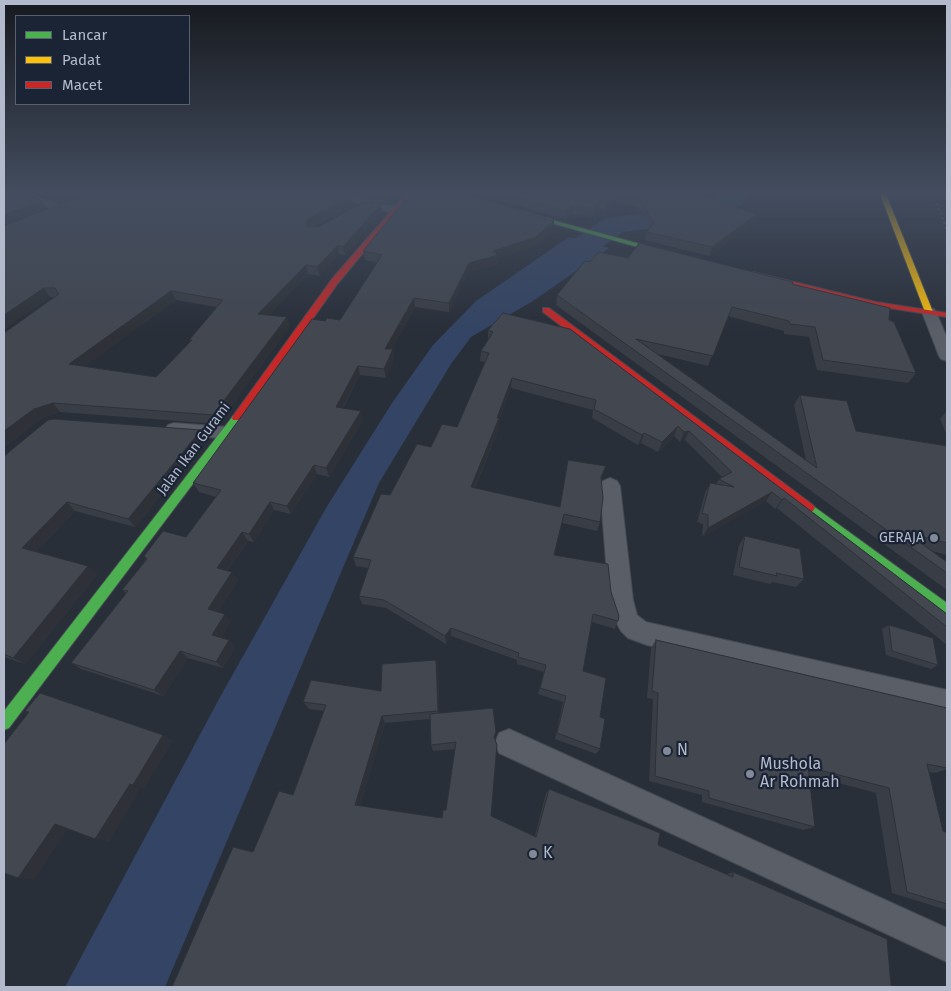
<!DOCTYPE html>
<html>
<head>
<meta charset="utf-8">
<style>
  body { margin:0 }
  #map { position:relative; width:951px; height:991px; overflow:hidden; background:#292f39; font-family:"Fira Sans",sans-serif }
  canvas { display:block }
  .frame { position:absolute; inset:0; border:5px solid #b2bacb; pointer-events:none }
  .legend { position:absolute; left:15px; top:15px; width:175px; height:90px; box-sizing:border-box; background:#1b2435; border:1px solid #576071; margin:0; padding:6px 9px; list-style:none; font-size:15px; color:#b2bacb }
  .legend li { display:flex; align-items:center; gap:10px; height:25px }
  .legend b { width:25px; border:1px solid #576071 }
</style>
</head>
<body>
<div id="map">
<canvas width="951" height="991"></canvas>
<div class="frame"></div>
<ul class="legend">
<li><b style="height:6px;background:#4caf50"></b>Lancar</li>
<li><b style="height:6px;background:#ffc107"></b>Padat</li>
<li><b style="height:6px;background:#c62828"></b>Macet</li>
</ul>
</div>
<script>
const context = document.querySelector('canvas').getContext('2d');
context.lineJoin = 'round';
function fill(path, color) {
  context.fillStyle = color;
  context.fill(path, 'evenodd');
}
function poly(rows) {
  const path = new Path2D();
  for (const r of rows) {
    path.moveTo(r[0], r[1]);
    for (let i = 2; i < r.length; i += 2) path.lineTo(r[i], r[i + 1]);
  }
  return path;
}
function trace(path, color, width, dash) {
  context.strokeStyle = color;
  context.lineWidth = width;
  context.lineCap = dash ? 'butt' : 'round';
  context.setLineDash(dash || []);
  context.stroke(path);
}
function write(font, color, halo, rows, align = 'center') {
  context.font = font + ' "Fira Sans",sans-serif';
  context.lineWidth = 4.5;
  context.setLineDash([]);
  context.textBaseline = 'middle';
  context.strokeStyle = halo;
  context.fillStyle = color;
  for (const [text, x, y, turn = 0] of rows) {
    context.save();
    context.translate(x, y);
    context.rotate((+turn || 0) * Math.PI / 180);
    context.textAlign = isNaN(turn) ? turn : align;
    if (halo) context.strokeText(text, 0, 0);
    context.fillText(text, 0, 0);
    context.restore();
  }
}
const water = poly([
  [569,237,609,248,533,301,471,337,451,364,379,483,165,987,65,987,219,699,326,508,392,403,433,345,476,301]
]);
const river = poly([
  [722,194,750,194,740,206,703,222,623,232,547,286,536,289,525,286,520,279,525,272,606,218,688,208,722,194]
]);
const path = poly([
  [933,194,947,230]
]);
const street = poly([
  [5,194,33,195,66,207,68,209,62,212,31,201,6,196,5,194],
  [340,194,354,194,373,204,395,206,401,209,395,212,371,210,340,194],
  [929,308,934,309,936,312,947,338,947,361,941,359,939,356,922,312,924,309,929,308],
  [174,423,227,427,233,429,236,433,233,437,227,439,168,433,165,429,168,425,174,423],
  [610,478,617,481,620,486,633,600,637,615,646,622,947,690,947,716,647,645,628,638,621,631,616,622,609,600,600,486,603,481,610,478],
  [509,729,947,928,947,962,499,753,495,743,499,733,509,729]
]);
const fast = poly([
  [446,194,457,194,677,254,670,256,446,194],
  [237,415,241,416,242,418,241,420,9,728,4,730,4,711,233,416,237,415],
  [809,503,947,603,947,617,942,615,805,511,803,508,805,505,809,503]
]);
const slow = poly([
  [880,194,886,194,933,312,932,314,925,312,880,194]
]);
const jam = poly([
  [406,194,412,194,338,283,241,420,233,420,232,418,233,416,332,279,406,194],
  [753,272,876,302,947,313,947,317,876,306,753,276,753,272],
  [543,308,549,308,813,505,815,508,813,511,805,511,543,312,543,308]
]);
const wall = poly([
  [36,194,86,194,62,203],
  [358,194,399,194,390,204,374,202],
  [475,194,700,194,699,195,757,214,753,223,709,256,645,240,647,232,650,228,638,208,616,202,605,210,599,208,592,217,572,214,566,219],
  [352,204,311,227,319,227,382,212,345,255,339,254,320,276,308,274,269,315,290,326,218,424,60,412,42,418,4,447,4,333,54,297,50,297,4,329,4,226],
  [176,300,217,307,189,340,190,342,156,377,85,366],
  [554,221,554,230,535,246,498,258,498,264,469,272,449,312,415,307,392,349,394,359,386,378,360,375,343,408,363,420,329,477,317,474,291,514,274,510,254,542,248,541,227,571,238,580,218,612,231,621,221,637,229,640,235,647,223,668,188,658,163,696,81,669,71,663,126,593,122,590,146,559,144,556,186,537,216,497,199,492,193,483,325,321,340,320,377,263,365,260,363,251],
  [628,258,792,284,889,320,916,373,908,383,817,370,809,337,784,334,784,331,728,316,708,366,658,354,806,460,794,405,800,395,856,431,947,446,947,555,932,551,947,562,947,590,556,305,557,295,590,262],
  [570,329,947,614,947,645,777,508,775,509,766,501,702,537,703,524,697,522,705,493,710,483,716,484,719,479,722,477,685,440,680,442,674,436,658,452,641,443,638,445,592,418,593,410,511,388,499,421,499,428,475,488,560,507,566,470,603,476,601,480,600,522,597,531,562,523,554,555,611,592,618,621,615,629,592,622,583,671,600,717,600,749,596,754,555,739,563,702,538,694,544,672,517,664,517,660,451,636,446,644,386,608,362,604,359,596,368,568,356,566,353,557,390,495,431,447,457,427,485,362,480,361,481,351,488,340,488,330],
  [947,411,947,436,940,419],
  [201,430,206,439,135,527,75,511,36,552,97,575,25,664,4,657,4,456],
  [745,536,804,579,796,587,772,582,770,584,733,575,739,545],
  [889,625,938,665,931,669,886,655,882,629],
  [656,640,947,708,947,769,936,773,929,772,943,831,947,833,947,910,892,893,876,793,809,775,815,827,803,830,702,802,702,795,649,781,653,699,647,698,651,648],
  [438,668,439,713,495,739,491,816,535,836,546,793,549,789,658,845,726,874,733,872,887,939,253,852,293,795,324,711,309,709,303,702,381,691],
  [430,719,431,745,433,751,455,749,446,810,442,818,360,806,385,723]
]);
const shadedWall = poly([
  [59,194,86,194,62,203,57,195],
  [390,194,399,194,390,204,389,195],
  [616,194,617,194,616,202,605,210,607,202],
  [351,196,352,204,311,226,308,230,306,222,309,218],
  [600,200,599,208,592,217,594,209],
  [42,201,47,209,4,225,4,215],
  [381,204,382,212,345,255,343,247],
  [573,205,572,214,566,219,567,211],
  [757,214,753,223,709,256,712,247],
  [554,221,554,230,535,246,498,258,498,264,469,272,449,312,449,303,469,263,493,251],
  [338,245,339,254,320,276,317,267],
  [306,265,308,274,262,323,258,314],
  [44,288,50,297,4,329,4,315],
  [171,291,176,300,76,373,69,364],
  [414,298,415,307,387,358,385,349],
  [287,317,290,326,218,424,213,415],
  [393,349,394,359,386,378,384,369],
  [358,366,360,375,338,416,336,407],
  [512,378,511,388,499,421,499,428,471,496,471,487],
  [53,403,60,412,42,418,4,447,4,431,34,409],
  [361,411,363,420,329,477,326,468],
  [678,426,674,436,658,452,662,442],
  [201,430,206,439,135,527,128,519],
  [689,431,685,440,680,442,684,432],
  [644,433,641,443,638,445,642,435],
  [314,465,317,474,291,514,287,506],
  [606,466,603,476,598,486,601,477],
  [772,492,766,501,702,537,708,528],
  [784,498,777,508,775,509,782,500],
  [67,502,75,511,32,556,22,548],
  [270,502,274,510,254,542,249,534],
  [242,532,248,541,223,576,217,568],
  [88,566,97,575,25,664,13,658],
  [232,572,238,580,215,617,208,609],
  [225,614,231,621,218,642,212,635],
  [451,628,451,636,446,644,445,636],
  [229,640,235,647,223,668,216,662],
  [180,651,188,658,163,696,154,690],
  [436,660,438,668,439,718,438,711],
  [382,716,385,723,359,810,355,805],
  [163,735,173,741,144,789,133,785],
  [130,784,141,788,109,842,95,839],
  [55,824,69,827,34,880,18,878]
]);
const building = poly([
  [4,194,23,194,42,201,4,215,4,194],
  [87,194,348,194,351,196,309,218,306,222,308,227,319,227,364,202,381,204,343,247,338,245,317,267,306,265,258,314,287,317,213,415,53,403,34,409,4,431,4,333,59,294,55,288,44,288,4,315,4,226,87,194],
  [171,291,223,300,189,340,192,340,156,377,69,364,171,291],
  [375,194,390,194,389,195,375,194],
  [410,194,456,194,554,221,536,237,493,251,498,255,469,263,449,303,414,298,385,349,393,349,384,369,358,366,336,407,361,411,326,468,314,465,287,506,270,502,249,534,242,532,217,568,232,572,208,609,225,614,212,635,229,640,216,662,180,651,154,690,71,663,128,591,122,590,147,559,144,556,163,531,186,537,221,490,193,483,312,319,325,321,327,318,340,320,382,255,363,251,410,194],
  [505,194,616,194,607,202,600,200,594,209,573,205,567,211,505,194],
  [620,194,697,194,757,214,712,247,647,232,654,223,640,199,620,194],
  [639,243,793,282,792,284,890,308,889,320,894,322,916,373,823,360,815,327,790,324,789,321,732,307,713,356,636,339,817,468,800,395,847,401,856,431,947,446,947,543,907,533,947,562,947,573,557,295,585,261,590,262,599,252,628,258,639,243],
  [503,313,570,329,947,614,947,627,784,498,782,500,772,492,708,528,708,515,702,513,710,483,734,487,719,479,732,472,689,431,684,432,678,426,662,442,644,433,642,435,594,409,596,400,512,378,497,418,499,418,471,487,560,507,568,460,606,466,601,477,603,498,600,522,564,514,554,555,608,564,611,592,619,616,618,621,593,614,583,671,606,678,600,717,605,719,600,749,557,733,566,696,540,688,546,665,518,657,519,653,451,628,445,636,384,600,359,596,371,560,353,557,381,494,390,495,417,444,431,447,442,424,457,427,489,353,481,351,493,332,488,330,503,313],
  [54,419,201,430,128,519,67,502,22,548,88,566,13,658,4,654,4,456,48,420,54,419],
  [745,536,800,549,804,579,776,573,777,576,739,567,745,536],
  [889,625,933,638,938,665,892,651,889,625],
  [656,640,947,708,947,768,927,764,943,831,947,833,947,904,907,892,889,788,808,767,815,827,709,798,709,791,655,776,658,693,652,691,656,640],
  [436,660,438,711,382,716,355,805,442,818,443,810,446,810,456,742,431,745,430,714,493,708,496,732,494,737,497,745,491,816,536,837,549,789,660,833,658,845,733,877,733,872,887,939,891,985,897,987,172,987,233,847,253,852,279,791,293,795,326,705,303,702,311,680,381,691,382,664,436,660],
  [40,693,163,735,133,785,130,784,95,839,55,824,18,878,4,873,4,744,29,712,25,711,40,693]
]);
const markers = [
  [934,538,5,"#828998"],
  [667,751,5,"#828998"],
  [750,774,5,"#828998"],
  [533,854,5,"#828998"]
];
const streetNames = [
  ["Jalan Ikan Gurami",194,449,-53]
];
const poiNames = [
  ["GERAJA",924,538]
];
const nearPoinames = [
  ["N",677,751],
  ["Mushola",760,765],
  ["Ar Rohmah",760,783],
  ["K",543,854]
];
fill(water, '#334464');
fill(river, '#334464');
trace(street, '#454a52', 2);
trace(fast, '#454a52', 2);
trace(slow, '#454a52', 2);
trace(jam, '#454a52', 2);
trace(path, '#575c64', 2, [2.5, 2.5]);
fill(street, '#595e67');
fill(fast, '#4caf50');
fill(slow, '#ffc107');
fill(jam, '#c62828');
fill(wall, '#393d45');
fill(shadedWall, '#2e3238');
fill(building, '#424750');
trace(building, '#2e3238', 1);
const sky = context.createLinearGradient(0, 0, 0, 333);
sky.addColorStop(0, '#171a1f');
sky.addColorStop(0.58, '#434d5f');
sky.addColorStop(1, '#434d5f00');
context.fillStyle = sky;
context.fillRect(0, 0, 951, 333);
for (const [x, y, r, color] of markers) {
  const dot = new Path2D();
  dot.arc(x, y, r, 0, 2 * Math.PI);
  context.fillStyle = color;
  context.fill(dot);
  trace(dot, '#1b2435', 2);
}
write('14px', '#b2bacb', '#1b2435', streetNames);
write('14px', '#b2bacb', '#1b2435', poiNames, 'right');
write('16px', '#b2bacb', '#1b2435', nearPoinames, 'left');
</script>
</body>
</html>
